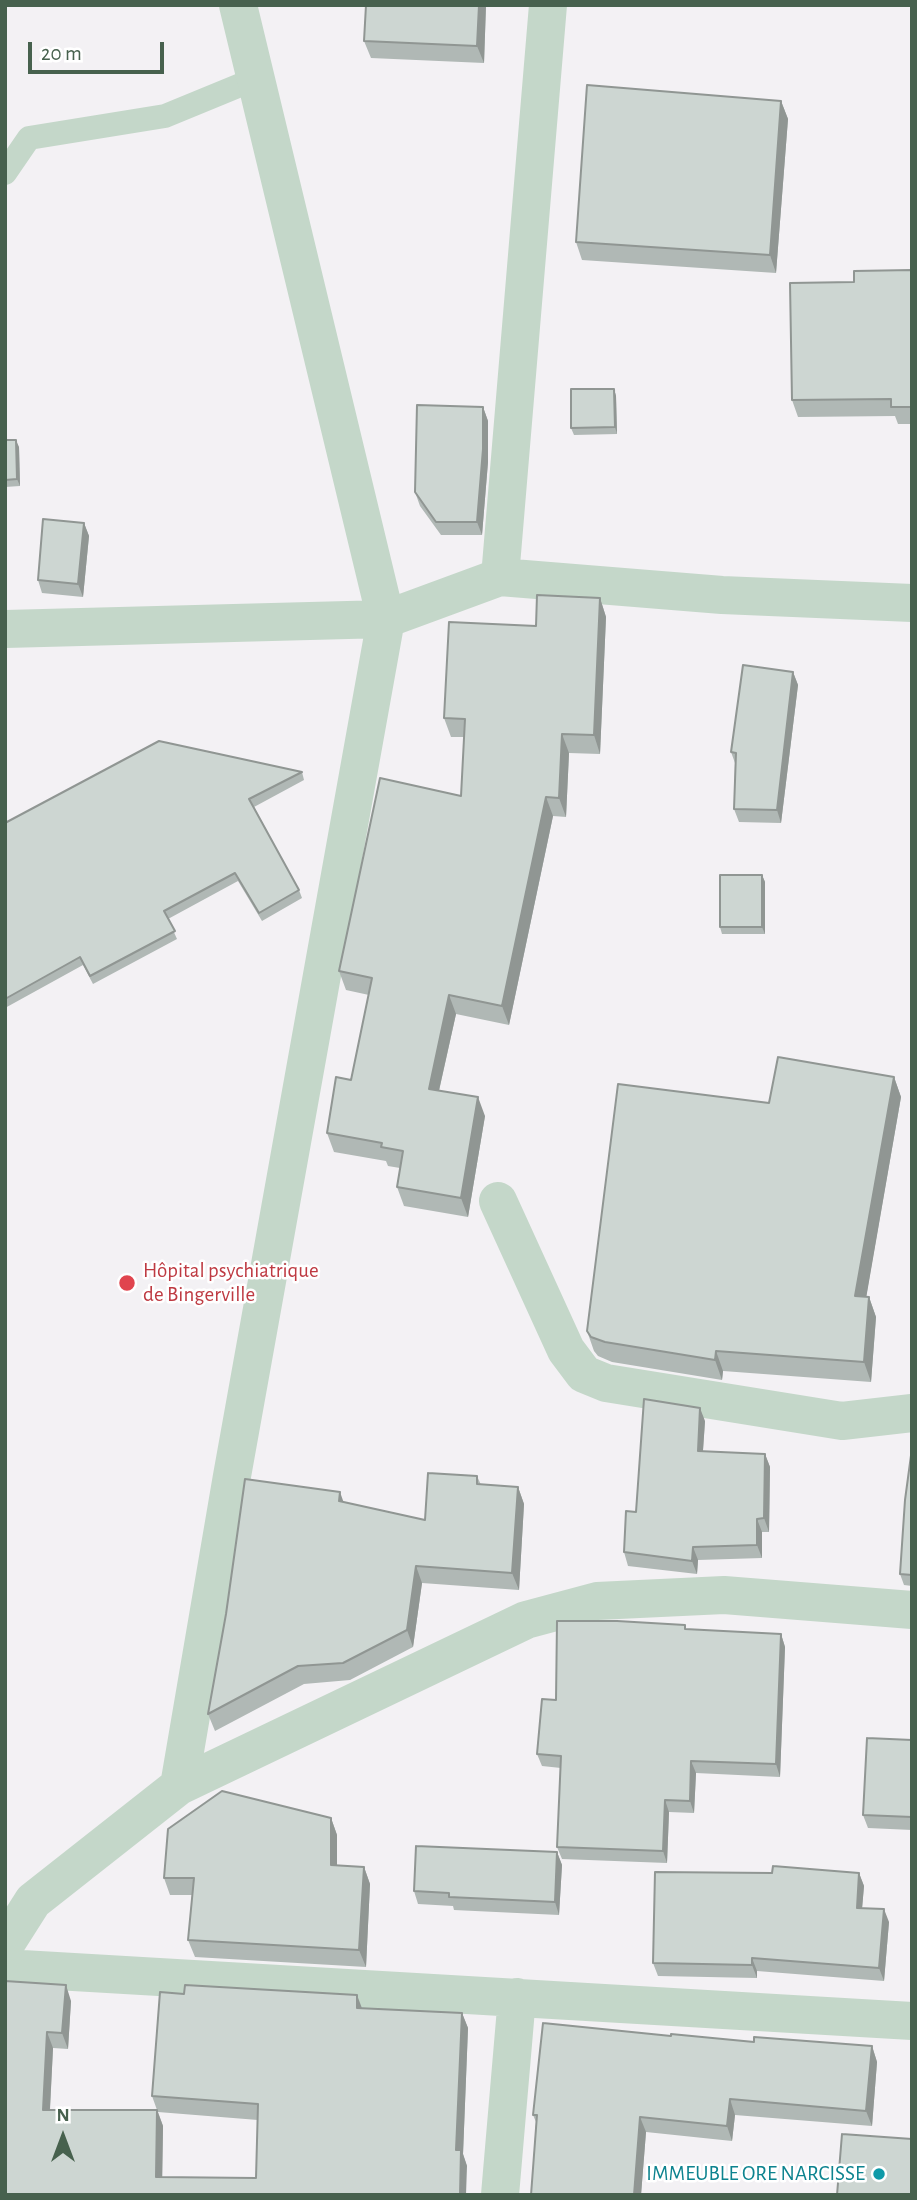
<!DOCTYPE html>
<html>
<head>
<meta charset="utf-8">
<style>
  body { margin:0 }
  #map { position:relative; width:917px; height:2200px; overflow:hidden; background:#f3f1f4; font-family:"Alegreya Sans",sans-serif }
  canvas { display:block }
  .frame { position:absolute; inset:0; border:7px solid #47614e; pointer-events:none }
  .north { position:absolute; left:28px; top:2102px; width:70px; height:70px; -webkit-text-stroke:5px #fff; paint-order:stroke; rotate:0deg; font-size:19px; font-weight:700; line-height:28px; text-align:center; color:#47614e }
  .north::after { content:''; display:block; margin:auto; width:24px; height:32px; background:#47614e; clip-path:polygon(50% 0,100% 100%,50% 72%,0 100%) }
  .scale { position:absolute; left:28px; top:42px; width:136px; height:32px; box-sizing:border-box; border:4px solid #47614e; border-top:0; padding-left:9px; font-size:21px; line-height:24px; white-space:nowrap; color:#47614e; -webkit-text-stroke:5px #fff; paint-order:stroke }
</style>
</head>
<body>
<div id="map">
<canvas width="917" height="2200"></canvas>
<div class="frame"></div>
<div class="north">N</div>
<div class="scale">20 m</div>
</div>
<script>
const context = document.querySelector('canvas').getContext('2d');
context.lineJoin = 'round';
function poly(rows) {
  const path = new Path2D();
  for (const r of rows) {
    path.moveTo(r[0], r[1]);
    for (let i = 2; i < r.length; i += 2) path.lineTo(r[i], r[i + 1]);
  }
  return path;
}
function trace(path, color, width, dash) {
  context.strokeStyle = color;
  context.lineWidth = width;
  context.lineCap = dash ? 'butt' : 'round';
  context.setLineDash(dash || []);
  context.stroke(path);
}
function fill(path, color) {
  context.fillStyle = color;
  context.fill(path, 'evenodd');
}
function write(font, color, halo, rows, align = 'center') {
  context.font = font + ' "Alegreya Sans",sans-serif';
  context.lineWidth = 5;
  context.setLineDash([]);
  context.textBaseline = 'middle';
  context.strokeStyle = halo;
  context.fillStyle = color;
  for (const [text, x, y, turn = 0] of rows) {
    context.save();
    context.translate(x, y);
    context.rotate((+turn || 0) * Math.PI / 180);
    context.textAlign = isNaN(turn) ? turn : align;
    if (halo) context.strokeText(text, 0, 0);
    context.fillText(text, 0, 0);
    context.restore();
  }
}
const service = poly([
  [5,173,29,138,165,116,255,79]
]);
const minor = poly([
  [500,577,722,595,912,603],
  [5,629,386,619,500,577,548,5],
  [498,1201,566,1350,584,1374,606,1383,842,1421,912,1413],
  [179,1786,526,1620,597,1601,724,1595,912,1610],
  [5,1945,33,1901,179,1786,232,1476,386,619,238,5],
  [5,1968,912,2021],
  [500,2195,517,1997]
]);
const wall = poly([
  [486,5,484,63,371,58,364,41],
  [781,101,788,119,776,273,582,260,576,242],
  [912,270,912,424,898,424,895,416,798,417,792,400,854,282],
  [614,389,616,396,617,434,574,435,571,428],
  [483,407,488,421,488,462,482,535,441,535,420,506,415,492],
  [5,440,19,447,20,486,5,487],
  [84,523,89,536,83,597,42,593,38,580],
  [600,598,606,617,600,754,569,753,566,817,553,816,509,1025,456,1014,439,1091,485,1116,468,1217,404,1206,397,1187,400,1168,388,1166,386,1161,334,1152,327,1133,351,1080,369,995,346,990,339,971,461,796,464,737,451,737,444,718,536,626],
  [793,672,798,685,781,823,739,822,734,809,735,763,731,752],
  [302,772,304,780,254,807,299,890,302,898,262,921,238,881,168,919,177,939,93,984,83,965,5,1008,5,823],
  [762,875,765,882,765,934,722,934,720,927],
  [894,1077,901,1097,866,1297,869,1297,876,1317,871,1382,723,1371,722,1380,612,1362,598,1356,594,1351,587,1331,769,1103],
  [705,1421,703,1451,765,1454,770,1467,769,1532,762,1532,762,1558,698,1560,697,1574,628,1566,624,1552,636,1512],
  [912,1448,912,1586,904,1585,900,1574],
  [477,1476,481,1485,518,1487,524,1504,519,1590,422,1583,413,1647,350,1680,304,1684,215,1731,208,1714,344,1503,425,1520],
  [687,1629,781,1634,785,1647,780,1777,696,1773,694,1813,669,1812,667,1863,562,1859,557,1847,561,1768,542,1766,537,1754,556,1700],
  [912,1740,912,1830,868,1828,863,1815],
  [331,1818,337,1835,337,1866,364,1867,370,1884,366,1967,195,1957,188,1940,192,1895,170,1895,164,1878],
  [557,1852,562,1865,559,1915,454,1910,453,1906,418,1904,414,1891],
  [772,1873,859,1873,864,1886,862,1908,889,1922,884,1981,757,1971,757,1978,658,1976,653,1963],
  [5,1981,71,2001,68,2049,53,2048,50,2110,157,2110,152,2096,362,2008,462,2013,468,2028,463,2154,467,2166,5,2195],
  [158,2112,258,2120,256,2178,162,2177,163,2126],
  [671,2036,754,2042,872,2046,877,2062,872,2126,735,2115,732,2141,646,2132,641,2195,531,2195,536,2122,533,2115]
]);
const shadedWall = poly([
  [479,5,486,5,484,63,477,46],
  [781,101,788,119,776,273,770,255],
  [614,389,616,396,617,434,615,427],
  [483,407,488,421,488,462,482,535,477,522],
  [16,440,19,447,20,486,17,479],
  [84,523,89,536,83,597,78,584],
  [600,598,606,617,600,754,594,735],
  [793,672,798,685,781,823,777,810],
  [562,734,569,753,566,817,559,798],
  [546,797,553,816,509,1025,502,1006],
  [762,875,765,882,765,934,762,927],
  [449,995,456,1014,435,1108,429,1089],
  [894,1077,901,1097,863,1316,855,1296],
  [478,1097,485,1116,468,1217,461,1198],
  [869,1297,876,1317,871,1382,864,1362],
  [716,1351,723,1371,722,1380,715,1360],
  [700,1408,705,1421,702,1464,698,1451],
  [765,1454,770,1467,769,1532,764,1518],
  [518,1487,524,1504,519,1590,512,1573],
  [340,1492,346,1509,339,1501],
  [757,1519,762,1532,762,1558,757,1545],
  [693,1547,698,1560,697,1574,692,1561],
  [416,1566,422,1583,413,1647,407,1630],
  [781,1634,785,1647,780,1777,776,1764],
  [691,1761,696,1773,694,1813,690,1801],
  [665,1800,669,1812,667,1863,663,1851],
  [331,1818,337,1835,337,1882,331,1865],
  [557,1852,562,1865,559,1915,555,1902],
  [364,1867,370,1884,366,1967,359,1950],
  [859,1873,864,1886,861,1921,857,1908],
  [884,1909,889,1922,884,1981,879,1968],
  [752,1958,757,1971,757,1978,752,1965],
  [66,1985,71,2001,68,2049,62,2033],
  [357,1995,363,2011,357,2008],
  [462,2013,468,2028,463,2154,467,2166,466,2195,460,2195,456,2150],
  [47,2032,53,2048,49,2126,43,2110],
  [872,2046,877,2062,872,2126,866,2111],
  [730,2099,735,2115,732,2141,727,2126],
  [157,2110,163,2126,162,2193,156,2177],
  [640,2117,646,2132,641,2195,634,2195]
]);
const building = poly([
  [366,5,479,5,477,46,364,41,366,5],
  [587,85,781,101,770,255,576,242,587,85],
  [912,270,912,407,891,407,891,399,792,400,790,283,854,282,854,271,912,270],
  [571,389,614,389,615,427,571,428,571,389],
  [417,405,483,407,483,449,477,522,436,522,415,492,417,405],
  [5,440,16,440,17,479,5,480,5,440],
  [43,519,84,523,78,584,38,580,43,519],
  [537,595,600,598,594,735,562,734,559,798,546,797,502,1006,449,995,429,1089,478,1097,461,1198,397,1187,403,1151,381,1147,382,1143,327,1133,336,1077,351,1080,372,978,339,971,380,778,461,796,465,719,444,718,449,622,536,626,537,595],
  [743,665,793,672,777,810,734,809,736,753,731,752,743,665],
  [159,741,302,772,249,799,299,890,259,913,235,873,164,911,175,931,90,976,80,957,5,999,5,823,159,741],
  [720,875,762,875,762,927,720,927,720,875],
  [778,1057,894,1077,855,1296,869,1297,864,1362,716,1351,715,1360,605,1342,591,1337,587,1331,618,1084,769,1103,778,1057],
  [644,1399,700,1408,698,1451,765,1454,764,1518,757,1519,757,1545,693,1547,692,1561,624,1552,626,1511,636,1512,644,1399],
  [912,1448,912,1575,900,1574,905,1500,912,1448],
  [428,1473,477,1476,477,1484,518,1487,512,1573,416,1566,407,1630,343,1663,298,1666,208,1714,226,1614,245,1479,340,1492,339,1501,425,1520,428,1473],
  [557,1621,617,1621,685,1625,685,1629,781,1634,776,1764,691,1761,690,1801,665,1800,663,1851,557,1847,561,1756,537,1754,542,1699,556,1700,557,1621],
  [867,1738,912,1740,912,1817,863,1815,867,1738],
  [222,1791,331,1818,331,1865,364,1867,359,1950,188,1940,194,1878,164,1878,168,1829,222,1791],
  [416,1846,557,1852,555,1902,449,1897,449,1893,414,1891,416,1846],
  [773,1866,859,1873,857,1908,884,1909,879,1968,752,1958,752,1965,653,1963,655,1872,772,1873,773,1866],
  [5,1981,66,1985,62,2033,47,2032,43,2110,157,2110,156,2177,256,2178,258,2104,152,2096,160,1992,184,1994,185,1985,357,1995,357,2008,462,2013,456,2150,461,2150,460,2195,5,2195,5,1981],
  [543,2023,671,2036,671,2034,754,2042,754,2037,872,2046,866,2111,730,2099,727,2126,640,2117,634,2195,531,2195,537,2115,533,2115,543,2023],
  [842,2134,912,2139,912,2195,837,2195,842,2134]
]);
const markers = [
  [127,1283,9,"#e0444e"],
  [879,2174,7,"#0f9aa8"]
];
const healthNames = [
  ["Hôpital psychiatrique",143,1271],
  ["de Bingerville",143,1295]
];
const cultureNames = [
  ["IMMEUBLE ORE NARCISSE",865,2174]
];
trace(service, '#c4d7c9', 24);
trace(minor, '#c4d7c9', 38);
fill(wall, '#b0b8b5');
fill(shadedWall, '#909693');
fill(building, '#cdd6d2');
trace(building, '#909693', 2);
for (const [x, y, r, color] of markers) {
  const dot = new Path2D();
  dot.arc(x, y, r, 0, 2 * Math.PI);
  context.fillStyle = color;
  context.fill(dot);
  trace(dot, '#fff', 2.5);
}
write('21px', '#be3a42', '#fff', healthNames, 'left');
write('21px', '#0d838f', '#fff', cultureNames, 'right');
</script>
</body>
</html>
